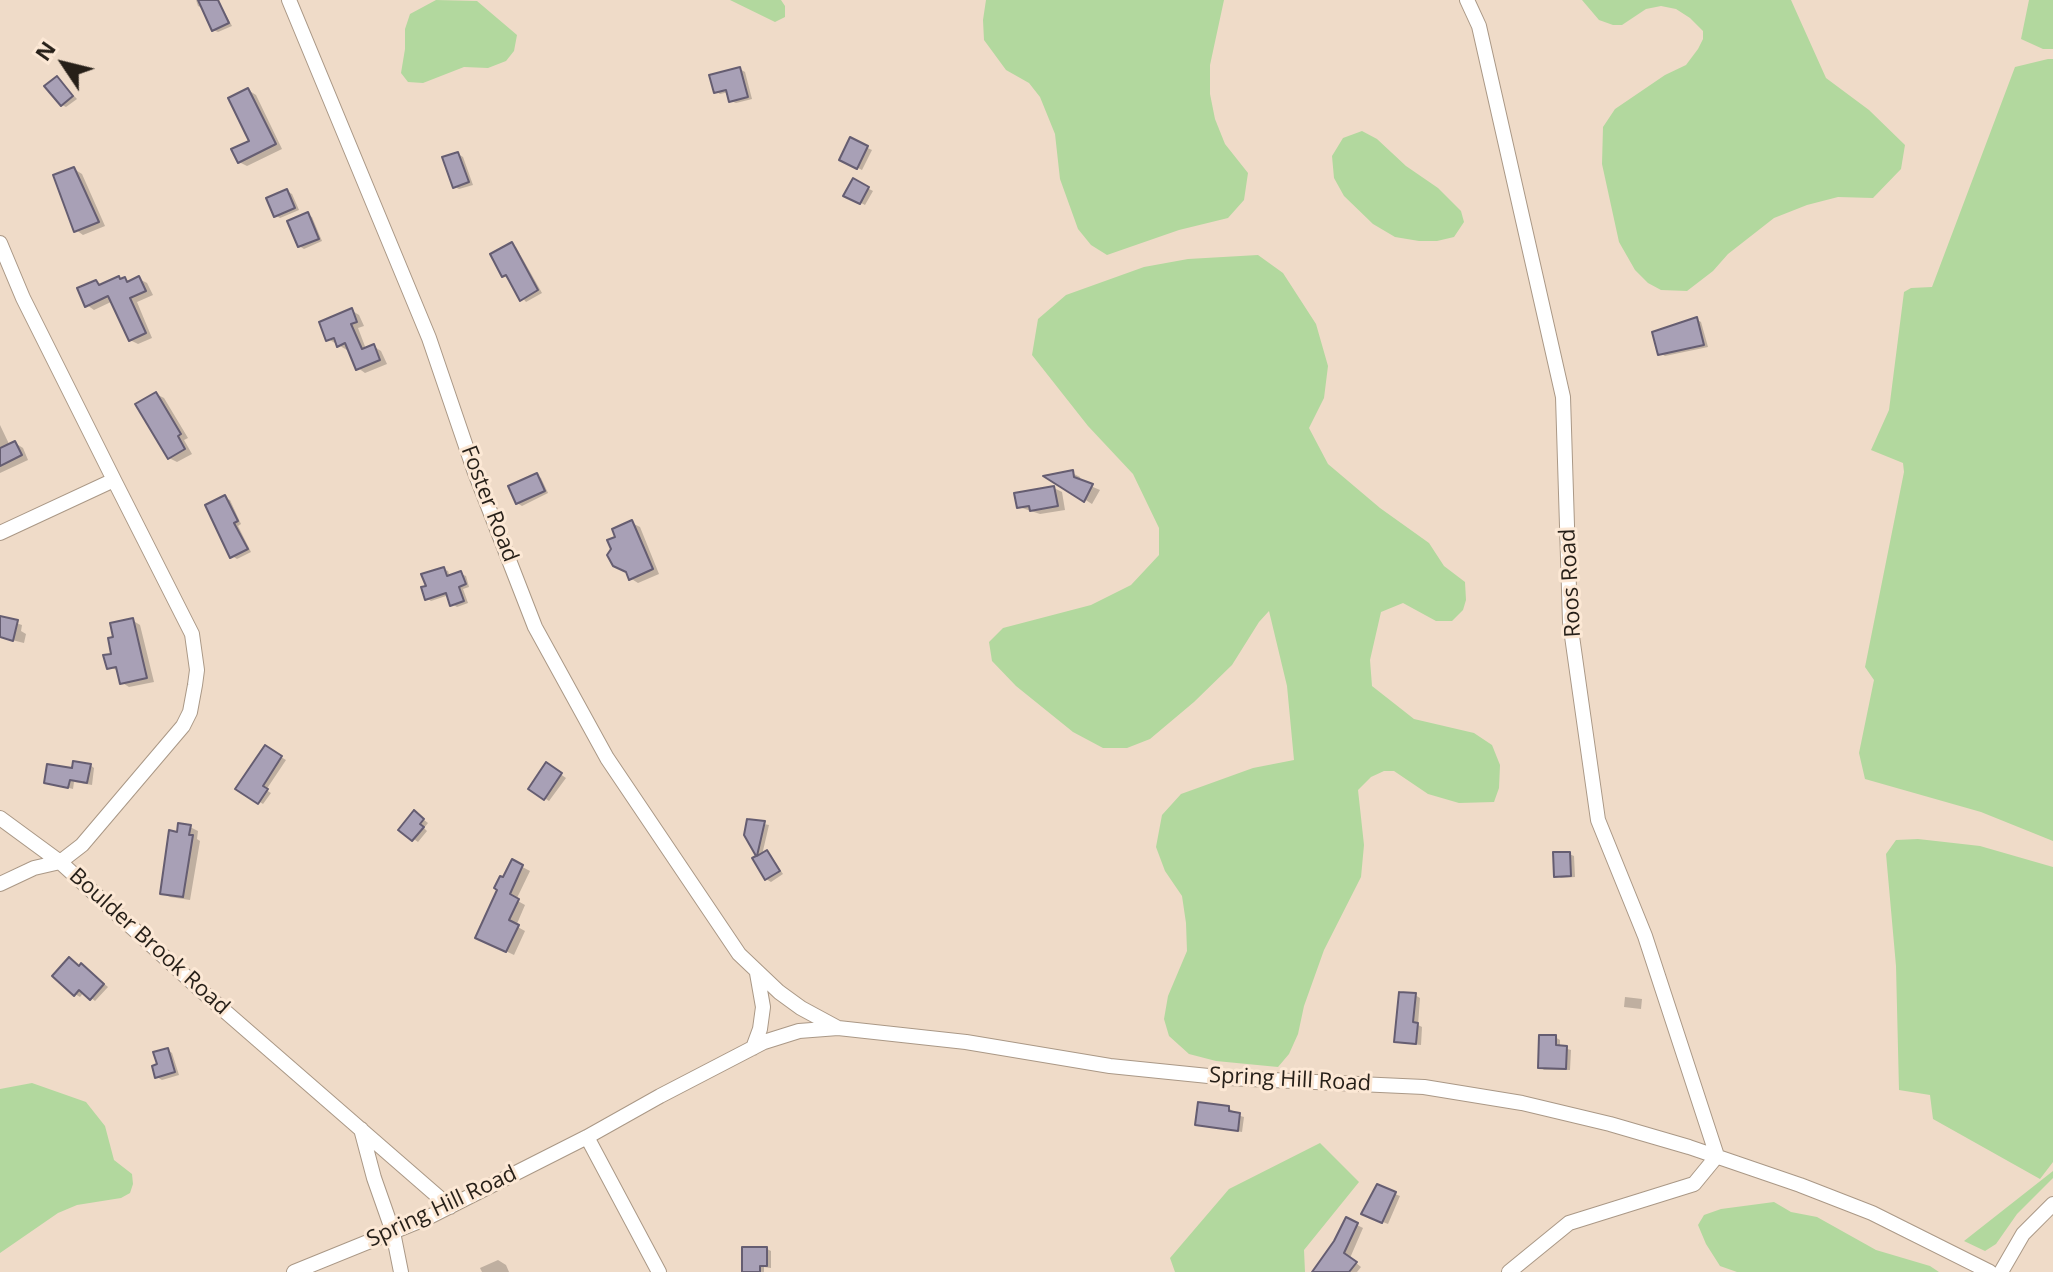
<!DOCTYPE html>
<html>
<head>
<meta charset="utf-8">
<style>
  body { margin:0 }
  #map { position:relative; width:2053px; height:1272px; overflow:hidden; background:#efdbc8; font-family:"Open Sans",sans-serif }
  canvas { display:block }
  .north { position:absolute; left:24px; top:24px; width:80px; height:80px; -webkit-text-stroke:6px #fce8d5; paint-order:stroke; rotate:305deg; font-size:22px; font-weight:700; line-height:32px; text-align:center; color:#261f18 }
  .north::after { content:''; display:block; margin:auto; width:28px; height:36px; background:#261f18; clip-path:polygon(50% 0,100% 100%,50% 72%,0 100%) }
</style>
</head>
<body>
<div id="map">
<canvas width="2053" height="1272"></canvas>
<div class="north">N</div>
</div>
<script>
const context = document.querySelector('canvas').getContext('2d');
context.lineJoin = 'round';
function fill(path, color) {
  context.fillStyle = color;
  context.fill(path, 'evenodd');
}
function poly(rows) {
  const path = new Path2D();
  for (const r of rows) {
    path.moveTo(r[0], r[1]);
    for (let i = 2; i < r.length; i += 2) path.lineTo(r[i], r[i + 1]);
  }
  return path;
}
function trace(path, color, width, dash) {
  context.strokeStyle = color;
  context.lineWidth = width;
  context.lineCap = dash ? 'butt' : 'round';
  context.setLineDash(dash || []);
  context.stroke(path);
}
function write(font, color, halo, rows, align = 'center') {
  context.font = font + ' "Open Sans",sans-serif';
  context.lineWidth = 6;
  context.setLineDash([]);
  context.textBaseline = 'middle';
  context.strokeStyle = halo;
  context.fillStyle = color;
  for (const [text, x, y, turn = 0] of rows) {
    context.save();
    context.translate(x, y);
    context.rotate((+turn || 0) * Math.PI / 180);
    context.textAlign = isNaN(turn) ? turn : align;
    if (halo) context.strokeText(text, 0, 0);
    context.fillText(text, 0, 0);
    context.restore();
  }
}
const green = poly([
  [436,0,477,1,517,35,514,51,506,61,488,68,464,67,423,83,408,82,401,73,405,49,405,29,410,14],
  [730,0,781,0,785,6,785,17,775,22],
  [986,0,1224,0,1210,65,1210,94,1215,119,1225,144,1248,173,1244,200,1228,218,1179,230,1107,255,1091,245,1078,229,1060,179,1055,134,1040,97,1029,83,1006,70,984,40,983,20],
  [1582,0,1791,0,1826,78,1869,110,1905,145,1901,169,1873,198,1838,197,1807,205,1774,218,1728,254,1713,271,1687,291,1661,290,1648,283,1635,270,1619,242,1602,164,1603,127,1615,109,1665,75,1686,65,1698,49,1703,39,1703,31,1690,18,1676,9,1661,6,1646,9,1622,25,1613,25,1599,20],
  [2029,0,2053,0,2053,49,2043,49,2021,39],
  [2048,59,2053,59,2053,841,1981,812,1865,779,1859,753,1874,680,1865,667,1904,472,1903,463,1871,450,1889,410,1904,292,1911,288,1932,287,2015,67],
  [1362,131,1377,139,1406,166,1438,188,1461,211,1464,222,1454,237,1437,241,1419,241,1395,237,1373,224,1344,196,1334,178,1332,156,1343,138],
  [1258,255,1283,273,1316,324,1328,366,1324,398,1309,428,1328,464,1380,508,1429,543,1444,566,1465,582,1466,600,1463,610,1452,621,1436,621,1403,603,1381,612,1370,660,1372,686,1414,719,1474,733,1492,745,1500,765,1499,788,1494,802,1459,803,1428,794,1394,771,1384,771,1371,777,1358,790,1364,845,1361,877,1324,950,1304,1006,1298,1034,1289,1054,1278,1067,1216,1061,1189,1054,1169,1036,1164,1019,1168,996,1187,951,1186,923,1182,896,1165,871,1156,847,1162,815,1181,794,1253,768,1294,760,1287,686,1269,611,1259,622,1232,665,1194,702,1150,739,1127,748,1103,748,1073,732,1016,686,992,661,989,642,1003,628,1091,605,1131,585,1159,555,1159,528,1133,474,1088,426,1032,355,1038,319,1066,295,1144,267,1188,259],
  [1918,839,1980,846,2053,867,2053,1162,2040,1179,1933,1119,1930,1095,1899,1090,1896,966,1886,854,1896,840],
  [32,1083,86,1102,105,1126,114,1160,132,1174,133,1184,130,1193,121,1198,77,1205,58,1213,0,1253,0,1089],
  [1320,1143,1359,1182,1304,1250,1305,1272,1175,1272,1170,1258,1229,1189],
  [2053,1171,2053,1178,2017,1214,1996,1244,1985,1251,1964,1241],
  [1774,1202,1791,1212,1817,1217,1876,1250,1930,1266,1939,1272,1737,1272,1720,1266,1706,1244,1698,1225,1704,1215,1721,1209]
]);
const shadow = poly([
  [196,0,218,0,232,26,218,32,213,30,204,9,198,6],
  [740,69,745,72,752,99,736,103,731,101,729,92,720,94,715,91],
  [57,78,77,99,66,107,62,105],
  [248,90,256,95,282,149,247,166,239,162,251,142],
  [851,140,872,150,862,170,841,159],
  [458,154,463,157,473,185,459,189,455,187],
  [74,169,82,174,105,226,83,235,76,230],
  [854,181,873,191,865,205,846,195],
  [287,191,292,194,299,210,280,218,275,215],
  [308,215,312,217,322,241,304,249,299,246],
  [512,245,516,247,542,293,526,302,504,275],
  [125,279,131,282,139,279,147,283,153,295,137,302,152,338,138,344,130,340,113,301,94,310,87,305,96,282,103,285],
  [351,310,359,315,364,326,358,328,366,349,373,346,381,351,387,364,365,373,358,368,349,349,347,350,328,339],
  [1696,319,1701,322,1708,347,1665,356,1660,353],
  [156,394,164,398,188,438,184,440,192,454,177,462,169,458],
  [0,425,10,446,15,443,23,448,28,460,0,473],
  [1072,473,1080,477,1081,482,1100,490,1092,504,1049,477],
  [537,475,541,478,548,493,522,506,517,503],
  [1054,488,1062,492,1065,510,1040,514,1019,507],
  [225,498,230,500,241,524,238,526,251,552,237,559,232,556],
  [632,523,640,527,659,574,638,583,630,578],
  [443,569,448,571,450,577,461,574,466,576,469,587,463,589,468,603,457,607,452,604,449,595,431,601,427,598,428,587],
  [0,618,22,625,21,631,26,634,24,643,0,637],
  [132,620,140,625,154,682,129,687,121,682,119,671,109,667],
  [266,748,286,760,266,790,271,793,263,804,238,788],
  [90,765,94,768,92,785,74,782,73,789,46,782],
  [547,765,566,778,549,801,531,789],
  [419,816,428,823,424,828,427,831,418,842,401,830],
  [748,821,769,825,762,855,767,853,771,855,783,874,771,882,766,879,759,857,746,835],
  [190,827,198,831,197,839,200,841,190,900,170,897,162,893,179,834],
  [1569,854,1574,856,1575,877,1561,878,1556,875],
  [513,862,530,871,516,900,525,905,516,926,525,931,514,955,485,941,500,890],
  [80,967,86,968,108,987,95,1001,84,992,80,997,75,994],
  [1415,995,1420,998,1418,1025,1422,1027,1421,1045,1400,1043,1396,1041],
  [1625,997,1642,999,1641,1009,1624,1007],
  [1555,1037,1560,1040,1560,1047,1571,1050,1570,1070,1544,1070,1540,1067],
  [168,1050,172,1053,179,1075,162,1080,157,1077],
  [1228,1108,1233,1111,1233,1114,1244,1117,1242,1132,1197,1124],
  [1395,1194,1400,1196,1388,1224,1368,1216],
  [1347,1220,1363,1228,1350,1258,1361,1267,1357,1272,1314,1272,1336,1242],
  [767,1249,771,1251,771,1268,764,1267,764,1272,744,1272],
  [498,1260,506,1265,509,1272,482,1272,480,1268]
]);
const building = poly([
  [198,0,218,0,229,23,212,31,198,0],
  [740,67,748,97,729,102,726,90,714,93,709,75,740,67],
  [57,76,73,96,61,106,44,86,57,76],
  [248,88,276,144,238,163,231,149,249,141,228,98,248,88],
  [850,137,868,146,857,169,839,160,850,137],
  [458,152,469,182,453,188,442,157,458,152],
  [74,167,99,222,74,232,53,175,74,167],
  [853,178,869,187,860,204,843,196,853,178],
  [287,189,295,208,274,217,266,198,287,189],
  [308,212,319,239,298,247,287,221,308,212],
  [512,242,538,290,520,301,506,275,502,277,490,254,512,242],
  [119,276,120,279,125,277,127,282,139,276,146,291,130,298,146,333,129,341,108,296,85,307,77,288,96,280,99,285,119,276],
  [352,308,357,322,351,324,362,349,374,344,380,360,356,370,345,343,337,347,334,338,326,341,319,322,352,308],
  [1697,317,1704,345,1658,355,1652,332,1697,317],
  [156,392,181,434,178,436,185,449,168,459,135,404,156,392],
  [15,441,22,455,0,466,0,448,15,441],
  [1073,470,1074,477,1093,484,1084,502,1043,476,1073,470],
  [537,473,545,491,516,504,508,486,537,473],
  [1054,486,1058,506,1030,511,1029,506,1017,508,1014,493,1054,486],
  [225,495,238,521,234,523,248,549,230,558,205,505,225,495],
  [632,520,653,569,629,580,626,572,613,566,607,555,611,549,607,540,615,537,612,529,632,520],
  [444,567,447,576,461,571,466,584,459,587,464,601,450,606,446,593,425,600,421,587,426,586,421,574,444,567],
  [0,616,18,620,13,641,0,637,0,616],
  [133,618,147,678,120,684,116,667,107,669,103,655,111,654,108,638,113,637,110,623,133,618],
  [265,745,282,756,263,786,268,789,258,804,235,789,265,745],
  [73,761,91,764,87,783,70,780,68,788,44,783,47,764,72,768,73,761],
  [546,762,562,773,544,800,528,789,546,762],
  [414,810,424,819,420,824,424,827,412,841,398,830,414,810],
  [747,819,765,821,757,856,767,850,780,871,765,880,752,858,756,856,744,835,747,819],
  [178,823,191,825,189,835,193,835,183,897,160,894,169,830,177,832,178,823],
  [1553,852,1570,852,1571,876,1554,877,1553,852],
  [512,859,523,865,510,894,519,899,509,920,519,925,506,952,475,938,497,890,494,888,500,876,503,877,512,859],
  [69,957,79,966,81,963,104,984,90,1000,79,990,74,996,52,976,69,957],
  [1399,992,1416,993,1413,1022,1418,1023,1416,1044,1394,1042,1399,992],
  [1539,1035,1556,1035,1556,1045,1567,1046,1566,1069,1538,1068,1539,1035],
  [168,1048,175,1072,155,1078,152,1066,157,1064,153,1052,168,1048],
  [1198,1102,1229,1106,1229,1111,1240,1113,1238,1131,1195,1125,1198,1102],
  [1377,1184,1396,1192,1382,1223,1361,1214,1377,1184],
  [1346,1217,1358,1223,1344,1253,1357,1262,1349,1272,1312,1272,1334,1241,1346,1217],
  [742,1247,767,1247,767,1266,760,1266,760,1272,742,1272,742,1247]
]);
const street = poly([
  [289,0,429,338,474,470,535,627,607,758,739,954,779,992,801,1008,838,1028],
  [1467,0,1479,26,1563,397,1570,622,1598,820,1645,936,1717,1156,1694,1184,1569,1223,1509,1272],
  [0,243,23,298,114,480,0,533],
  [114,480,192,634,197,670,195,685,190,712,183,726,82,845,60,862,204,993,450,1207],
  [0,818,60,862],
  [0,884,34,868,60,862],
  [753,1048,760,1029,763,1007,757,973],
  [361,1129,374,1178,393,1232,401,1272],
  [587,1137,659,1272],
  [294,1272,427,1218,587,1137,660,1096,764,1042,799,1031,838,1028,966,1042,1110,1066,1228,1078,1424,1087,1522,1103,1610,1124,1689,1147,1800,1185,1872,1213,1990,1272],
  [2001,1272,2023,1234,2053,1204]
]);
const streetNames = [
  ["Foster Road",489,504,69],
  ["Roos Road",1571,583,-93],
  ["Boulder Brook Road",149,942,42],
  ["Spring Hill Road",1290,1080,3],
  ["Spring Hill Road",442,1207,-25]
];
fill(green, '#b2d89e');
fill(shadow, '#0003');
fill(building, '#a8a0b6');
trace(building, '#655d71', 2);
trace(street, '#aa9886', 16);
trace(street, '#fff', 14);
write('22px', '#261f18', '#fce8d5', streetNames);
</script>
</body>
</html>
